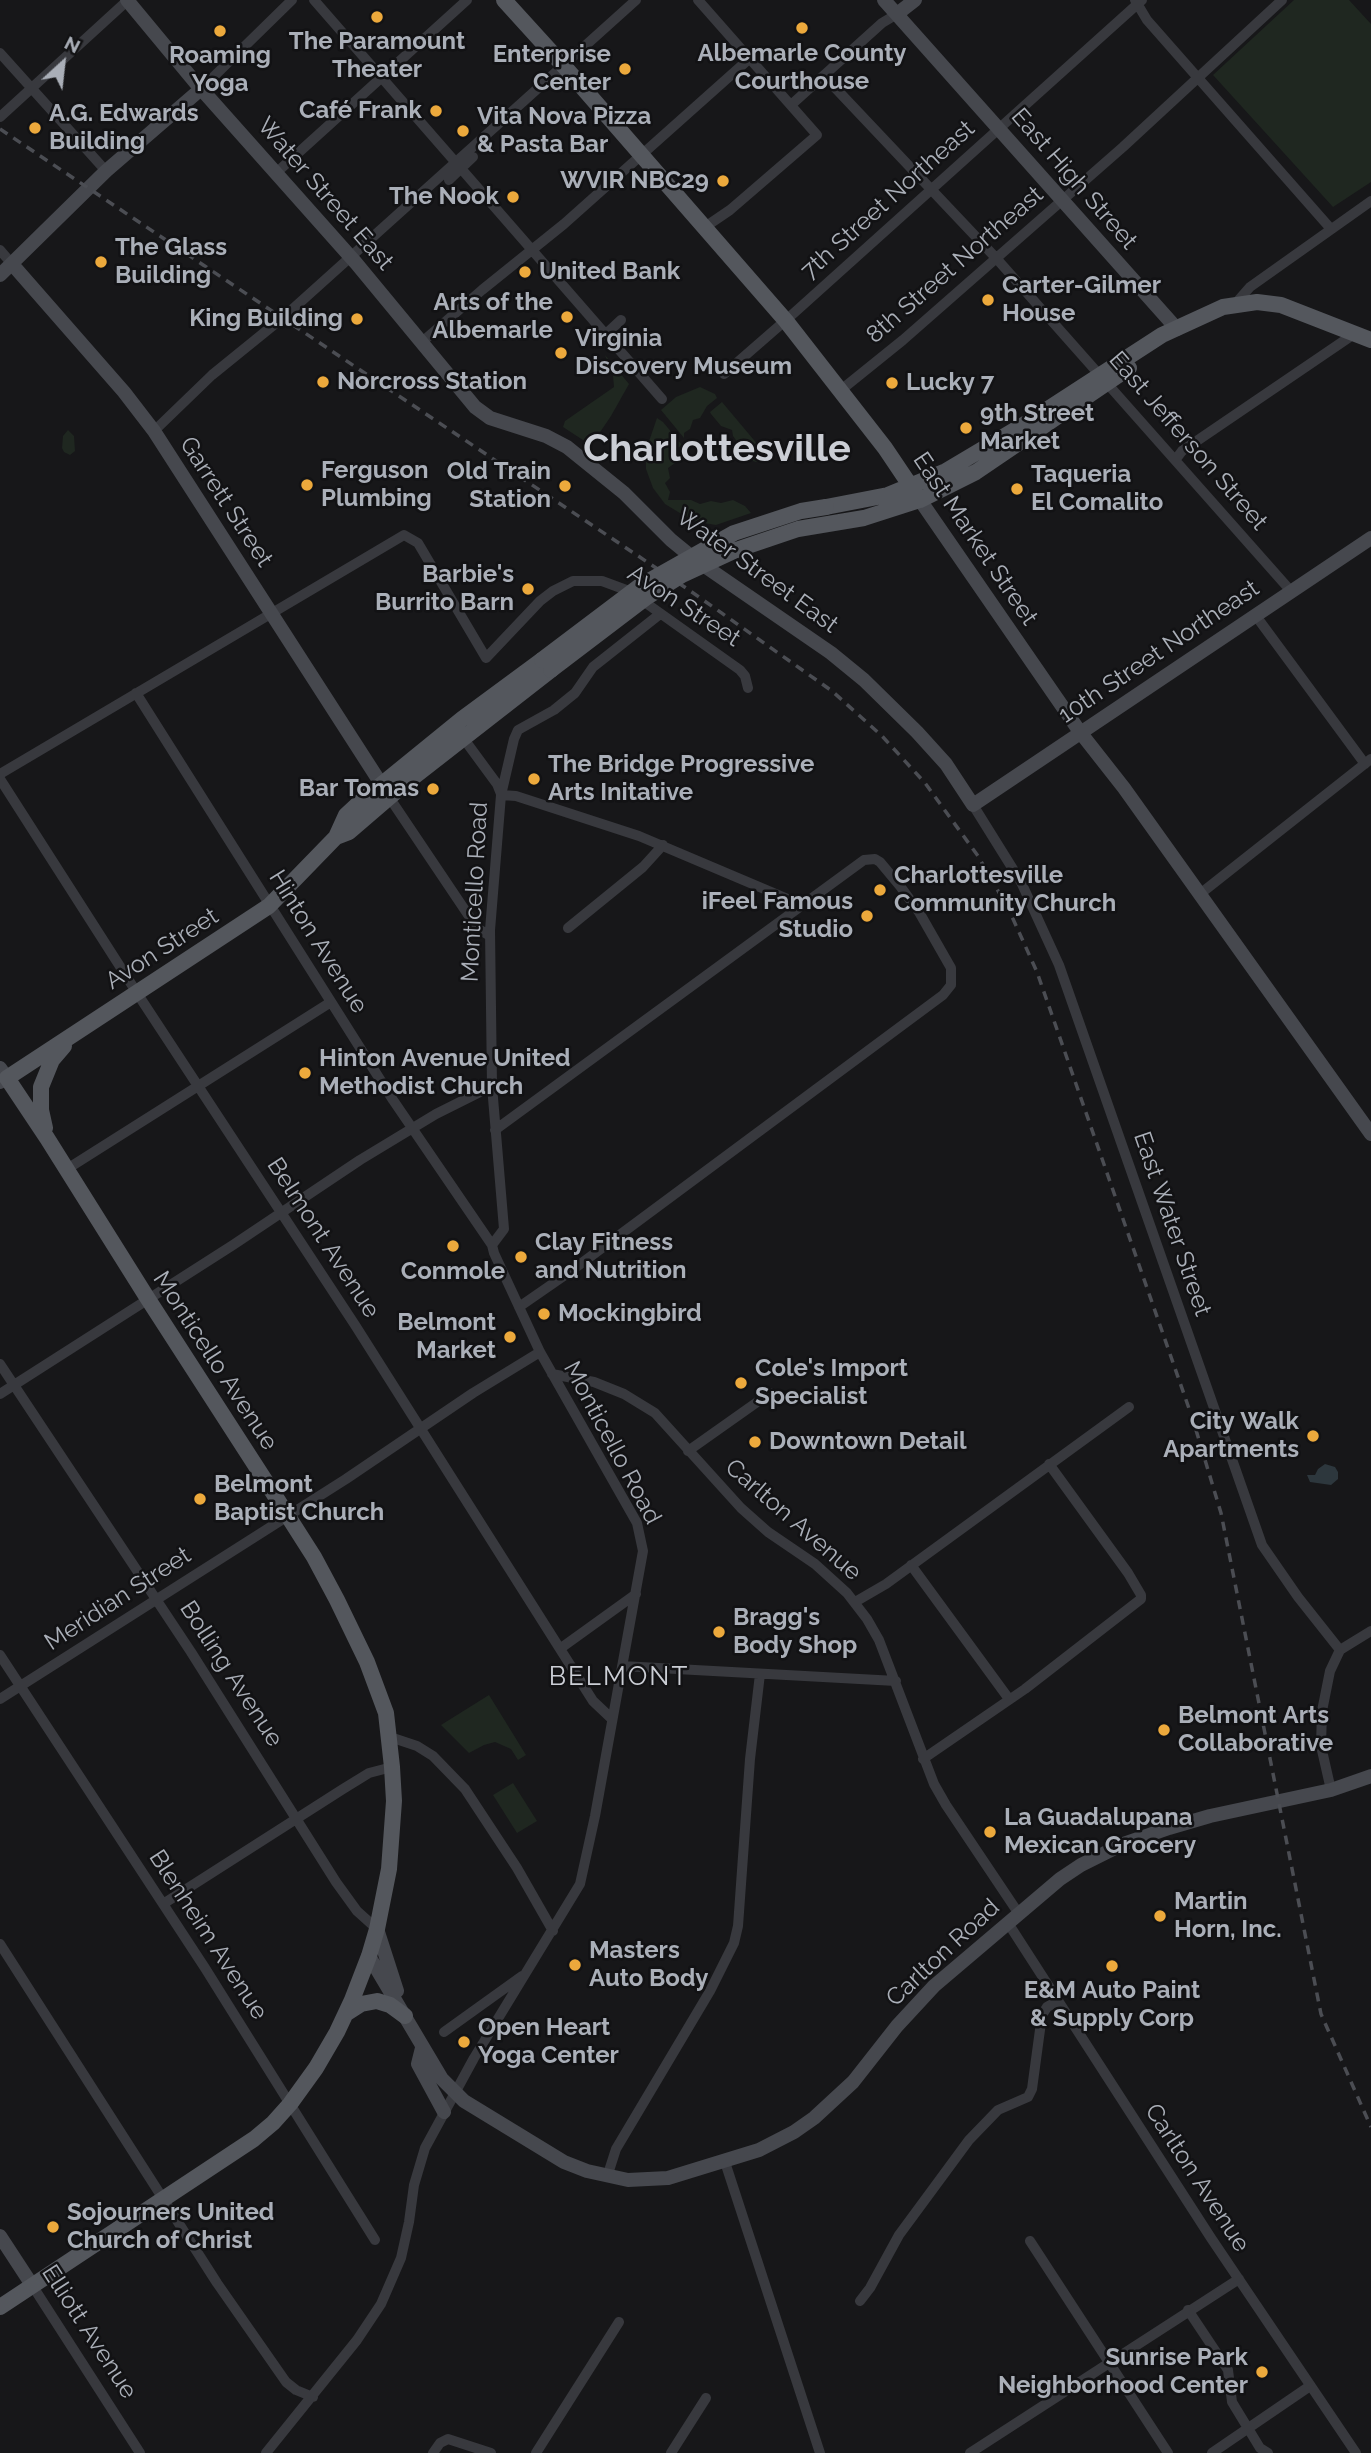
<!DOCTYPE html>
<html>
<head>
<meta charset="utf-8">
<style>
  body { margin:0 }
  #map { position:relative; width:1371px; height:2453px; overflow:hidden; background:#171719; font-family:Raleway,sans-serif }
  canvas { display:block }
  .north { position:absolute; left:28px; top:28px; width:70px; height:70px; -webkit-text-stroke:5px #121214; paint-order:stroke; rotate:27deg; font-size:19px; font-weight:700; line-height:28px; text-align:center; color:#aaafb8 }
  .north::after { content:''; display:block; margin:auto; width:24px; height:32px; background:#aaafb8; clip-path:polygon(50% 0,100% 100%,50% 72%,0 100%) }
</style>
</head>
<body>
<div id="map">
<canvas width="1371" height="2453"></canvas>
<div class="north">N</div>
</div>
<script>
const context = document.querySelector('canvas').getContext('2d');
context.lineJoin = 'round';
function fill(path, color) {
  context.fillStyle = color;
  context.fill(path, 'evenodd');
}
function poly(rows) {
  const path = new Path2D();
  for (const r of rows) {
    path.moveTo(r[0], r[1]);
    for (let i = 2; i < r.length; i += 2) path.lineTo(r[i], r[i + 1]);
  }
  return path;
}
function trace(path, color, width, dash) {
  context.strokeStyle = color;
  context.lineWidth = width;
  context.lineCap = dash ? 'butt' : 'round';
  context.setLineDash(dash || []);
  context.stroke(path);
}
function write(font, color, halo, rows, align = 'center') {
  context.font = font + ' Raleway,sans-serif';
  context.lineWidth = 5;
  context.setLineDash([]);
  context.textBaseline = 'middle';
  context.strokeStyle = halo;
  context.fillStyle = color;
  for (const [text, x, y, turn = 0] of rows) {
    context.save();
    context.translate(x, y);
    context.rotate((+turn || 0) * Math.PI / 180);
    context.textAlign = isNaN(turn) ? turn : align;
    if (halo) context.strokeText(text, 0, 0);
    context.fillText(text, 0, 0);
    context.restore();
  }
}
const green = poly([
  [1294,0,1349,0,1371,24,1371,182,1333,207,1213,75],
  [605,355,629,384,611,416,590,447,589,444,563,427,565,421,614,387,613,376],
  [700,387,715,394,717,398,707,406,700,418,693,420,690,429,684,433,684,438,661,410,676,397],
  [722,402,769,458,756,462,753,461,745,447,738,443,733,436,732,430,721,426,711,414,710,412],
  [657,418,663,422,682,445,675,450,677,457,675,463,668,468,670,478,665,483,670,492,668,500,691,500,700,504,711,501,721,503,733,500,745,506,751,513,716,525,693,521,665,504,653,488,646,469,646,450],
  [68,430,74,436,75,451,70,455,64,452,62,448,63,436],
  [489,1695,526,1755,518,1760,511,1749,495,1742,484,1745,469,1753,441,1725],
  [513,1783,537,1821,517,1833,493,1795]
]);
const water = poly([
  [1325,1464,1335,1467,1338,1472,1338,1479,1331,1485,1310,1482,1307,1475,1315,1475,1318,1469]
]);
const street = poly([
  [314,0,662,399],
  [698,0,817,135,730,210,705,227],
  [1135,0,1147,20,1331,229],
  [0,53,106,171],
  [824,76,996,258,1290,590],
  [201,89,292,0],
  [791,105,882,23,897,14],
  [0,117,128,0],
  [276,173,467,0],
  [449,180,473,157],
  [0,250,12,264],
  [1236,303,1250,287,1371,201],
  [606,334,621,320],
  [422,342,482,290,564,224,749,59],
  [724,374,794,313,1142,0],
  [841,390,903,340,1123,147,1282,0],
  [154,431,212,375,286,315,636,0],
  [1176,459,1182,451,1354,334],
  [1256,616,1365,764],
  [136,693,393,1100,492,1245,494,1253,540,1352,637,1523,643,1551,595,1816,580,1884,474,2058,425,2148,414,2185,409,2222,401,2258,381,2304,357,2340,266,2453],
  [461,735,497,784,501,794],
  [0,774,404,535,418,543,486,658,540,601,553,591,573,581,602,581,629,591,740,670,745,676,748,688],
  [0,779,137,993,355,1325,593,1701,612,1719],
  [501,795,516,796,639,836,802,905],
  [389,797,477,928,490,936],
  [973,805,1021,882,1059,965,1262,1545,1298,1597,1340,1650],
  [1200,894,1371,759],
  [568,928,643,867,663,845],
  [495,1130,864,860,875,859,880,862,900,886,919,912,951,968,951,985,943,995,571,1271,519,1307],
  [67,1169,331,1002],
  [492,1245,504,1229,492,1086,490,930,501,795,514,739,518,730,554,710,575,693,593,667,660,614],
  [0,1364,191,1652,336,1882,357,1911,377,1929],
  [552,1374,594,1382,624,1394,655,1413,741,1508,768,1532,815,1564,847,1593,867,1619,879,1640,934,1784,946,1805,1019,1914],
  [0,1394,233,1245,360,1160,436,1114,492,1086],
  [688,1451,770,1393],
  [911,1565,1009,1699],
  [855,1602,886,1584,1129,1407],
  [561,1648,636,1594],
  [0,1655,205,1968,375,2240],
  [622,1666,896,1681],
  [0,1699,346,1479,473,1393,540,1352],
  [390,1737,417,1746,433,1756,465,1789,517,1868,553,1931],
  [923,1759,1025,1689,1141,1599,1141,1595,1128,1573,1049,1464],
  [1331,1790,1321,1746,1322,1711,1330,1671,1340,1650,1371,1631],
  [163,1904,343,1789,369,1773,392,1767],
  [1008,1923,1211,2238,1356,2453],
  [0,1944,217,2283,286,2382,296,2390,313,2397],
  [444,2032,522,1976],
  [725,2162,820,2453],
  [607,2177,616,2149,710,1991,734,1943,738,1926,750,1759,760,1674],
  [1030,2241,1168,2453],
  [32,2285,140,2453],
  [860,2301,870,2288,899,2235,969,2140,998,2110,1028,2097,1032,2089,1042,2015,1047,2007,1058,2001],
  [1188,2310,1228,2370,1232,2402,1260,2448,1268,2453],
  [433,2453,440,2443,448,2439,491,2453],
  [536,2453,619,2322],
  [671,2453,706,2398],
  [970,2453,1239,2279],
  [1212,2453,1310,2386]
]);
const secondary = poly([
  [127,0,195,82,356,263,475,407,490,418,546,436,567,447,624,493,671,540,693,558,831,653,864,680,917,732,946,764,973,805,1371,538],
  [884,0,1177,329],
  [897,14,915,0],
  [12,264,124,392,154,431,387,793],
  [0,275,106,171,201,89],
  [920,500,1080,732,1124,788,1371,1134],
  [0,1068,7,1078,0,1082],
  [377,1929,397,1991],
  [369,1956,442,2079,464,2101,564,2162,587,2171,628,2180,668,2178,759,2150,794,2132,814,2118,853,2082,897,2026,934,1986,1060,1879,1081,1865,1123,1844,1169,1828,1210,1816,1331,1790,1371,1776],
  [422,2048,418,2064,444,2112],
  [0,2236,32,2285]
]);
const primary = poly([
  [504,0,563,65,786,321,885,448,920,500],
  [826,507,888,495,944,472,1028,422,1162,335,1223,307,1257,302,1281,305,1371,340],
  [736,550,798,529,864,518,920,500,976,472,1129,368],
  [336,837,349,832,406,783,551,670],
  [45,1128,41,1110,41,1087,52,1060,64,1046],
  [347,2013,361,2004,377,2001,390,2005,405,2016],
  [0,2307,254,2139,273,2123,290,2104,316,2068,337,2032,352,2000,369,1956,377,1929,389,1869,394,1801,392,1767,386,1713,367,1662,337,1600,314,1557,270,1488,148,1299,47,1138,7,1078,269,906,336,837,346,815,360,802,462,719,542,660]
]);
const rail = poly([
  [0,129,689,590,832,691,882,736,925,783,978,856,1009,910,1037,972,1193,1420,1221,1513,1321,2014,1371,2127]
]);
const primaryBridge = poly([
  [542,660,640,586,734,533,801,511,826,507],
  [551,670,647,597,682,575,736,550]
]);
const markers = [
  [377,17,7,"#eca93c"],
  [802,28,7,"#eca93c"],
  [220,31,7,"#eca93c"],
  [625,69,7,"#eca93c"],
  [436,111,7,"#eca93c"],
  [35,128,7,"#eca93c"],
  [463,131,7,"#eca93c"],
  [723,181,7,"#eca93c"],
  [513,197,7,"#eca93c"],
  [101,262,7,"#eca93c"],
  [525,272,7,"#eca93c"],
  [988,300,7,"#eca93c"],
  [567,317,7,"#eca93c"],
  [357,319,7,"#eca93c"],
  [561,353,7,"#eca93c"],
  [323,382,7,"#eca93c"],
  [892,383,7,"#eca93c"],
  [966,428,7,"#eca93c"],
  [307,485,7,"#eca93c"],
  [565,486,7,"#eca93c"],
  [1017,489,7,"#eca93c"],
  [528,589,7,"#eca93c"],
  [534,779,7,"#eca93c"],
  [433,789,7,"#eca93c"],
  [880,890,7,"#eca93c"],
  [867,916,7,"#eca93c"],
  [305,1073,7,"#eca93c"],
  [453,1246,7,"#eca93c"],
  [521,1257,7,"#eca93c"],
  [544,1314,7,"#eca93c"],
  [510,1337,7,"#eca93c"],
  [741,1383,7,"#eca93c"],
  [1313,1436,7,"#eca93c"],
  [755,1442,7,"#eca93c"],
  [200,1499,7,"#eca93c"],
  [719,1632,7,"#eca93c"],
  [1164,1730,7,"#eca93c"],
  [990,1832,7,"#eca93c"],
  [1160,1916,7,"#eca93c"],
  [575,1965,7,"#eca93c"],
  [1112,1966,7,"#eca93c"],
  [464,2042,7,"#eca93c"],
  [53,2227,7,"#eca93c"],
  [1262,2372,7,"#eca93c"]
];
const poiNames = [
  ["The Paramount",377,42,"center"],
  ["Theater",377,70,"center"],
  ["Albemarle County",802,54,"center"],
  ["Courthouse",802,82,"center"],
  ["Enterprise",611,55,"right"],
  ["Center",611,83,"right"],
  ["Roaming",220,56,"center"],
  ["Yoga",220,84,"center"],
  ["Café Frank",422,111,"right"],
  ["A.G. Edwards",49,114],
  ["Building",49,142],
  ["Vita Nova Pizza",477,117],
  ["& Pasta Bar",477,145],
  ["WVIR NBC29",709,181,"right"],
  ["The Nook",499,197,"right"],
  ["The Glass",115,248],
  ["Building",115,276],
  ["United Bank",539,272],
  ["Carter-Gilmer",1002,286],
  ["House",1002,314],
  ["Arts of the",553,303,"right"],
  ["Albemarle",553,331,"right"],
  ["King Building",343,319,"right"],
  ["Virginia",575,339],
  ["Discovery Museum",575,367],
  ["Norcross Station",337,382],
  ["Lucky 7",906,383],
  ["9th Street",980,414],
  ["Market",980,442],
  ["Ferguson",321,471],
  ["Plumbing",321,499],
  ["Old Train",551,472,"right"],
  ["Station",551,500,"right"],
  ["Taqueria",1031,475],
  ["El Comalito",1031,503],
  ["Barbie's",514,575,"right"],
  ["Burrito Barn",514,603,"right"],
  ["The Bridge Progressive",548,765],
  ["Arts Initative",548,793],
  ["Bar Tomas",419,789,"right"],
  ["Charlottesville",894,876],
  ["Community Church",894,904],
  ["iFeel Famous",853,902,"right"],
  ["Studio",853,930,"right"],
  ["Hinton Avenue United",319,1059],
  ["Methodist Church",319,1087],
  ["Clay Fitness",535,1243],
  ["and Nutrition",535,1271],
  ["Conmole",453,1272,"center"],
  ["Mockingbird",558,1314],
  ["Belmont",496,1323,"right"],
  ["Market",496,1351,"right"],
  ["Cole's Import",755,1369],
  ["Specialist",755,1397],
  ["City Walk",1299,1422,"right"],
  ["Apartments",1299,1450,"right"],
  ["Downtown Detail",769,1442],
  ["Belmont",214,1485],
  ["Baptist Church",214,1513],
  ["Bragg's",733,1618],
  ["Body Shop",733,1646],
  ["Belmont Arts",1178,1716],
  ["Collaborative",1178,1744],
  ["La Guadalupana",1004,1818],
  ["Mexican Grocery",1004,1846],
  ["Martin",1174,1902],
  ["Horn, Inc.",1174,1930],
  ["Masters",589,1951],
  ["Auto Body",589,1979],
  ["E&M Auto Paint",1112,1991,"center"],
  ["& Supply Corp",1112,2019,"center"],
  ["Open Heart",478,2028],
  ["Yoga Center",478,2056],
  ["Sojourners United",67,2213],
  ["Church of Christ",67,2241],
  ["Sunrise Park",1248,2358,"right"],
  ["Neighborhood Center",1248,2386,"right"]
];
const streetNames = [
  ["East High Street",1074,179,49],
  ["Water Street East",325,194,49],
  ["7th Street Northeast",888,200,-42],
  ["8th Street Northeast",955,265,-41],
  ["East Jefferson Street",1188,441,49],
  ["Garrett Street",226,502,57],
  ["East Market Street",975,539,56],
  ["Water Street East",757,571,36],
  ["Avon Street",684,606,33],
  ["10th Street Northeast",1159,652,-34],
  ["Monticello Road",475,892,-87],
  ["Hinton Avenue",318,942,58],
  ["Avon Street",162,949,-33],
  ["East Water Street",1172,1224,71],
  ["Belmont Avenue",323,1238,57],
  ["Monticello Avenue",215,1361,57],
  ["Monticello Road",612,1443,62],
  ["Carlton Avenue",793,1520,41],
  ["Meridian Street",118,1599,-33],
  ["Bolling Avenue",231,1674,57],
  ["Blenheim Avenue",208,1935,57],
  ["Carlton Road",943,1953,-43],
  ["Carlton Avenue",1197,2178,57],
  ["Elliott Avenue",89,2332,57]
];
const neighbourhoodNames = [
  ["BELMONT",619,1677]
];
const townNames = [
  ["Charlottesville",717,450]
];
fill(green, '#1f2720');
fill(water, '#2d373d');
trace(street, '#38393e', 10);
trace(secondary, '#46484e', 14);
trace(primary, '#54575d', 16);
trace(rail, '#4b4d53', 3.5, [9, 7]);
trace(primaryBridge, '#54575d', 16);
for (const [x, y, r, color] of markers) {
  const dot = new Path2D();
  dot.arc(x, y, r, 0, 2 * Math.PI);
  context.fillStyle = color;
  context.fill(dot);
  trace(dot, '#121214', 2.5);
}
write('bold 24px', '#aaafb8', '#121214', poiNames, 'left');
write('24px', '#aaafb8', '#121214', streetNames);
context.letterSpacing = '2px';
write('26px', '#cbced5', '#121214', neighbourhoodNames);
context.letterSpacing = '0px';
write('bold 38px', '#cbced5', '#121214', townNames);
</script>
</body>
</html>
